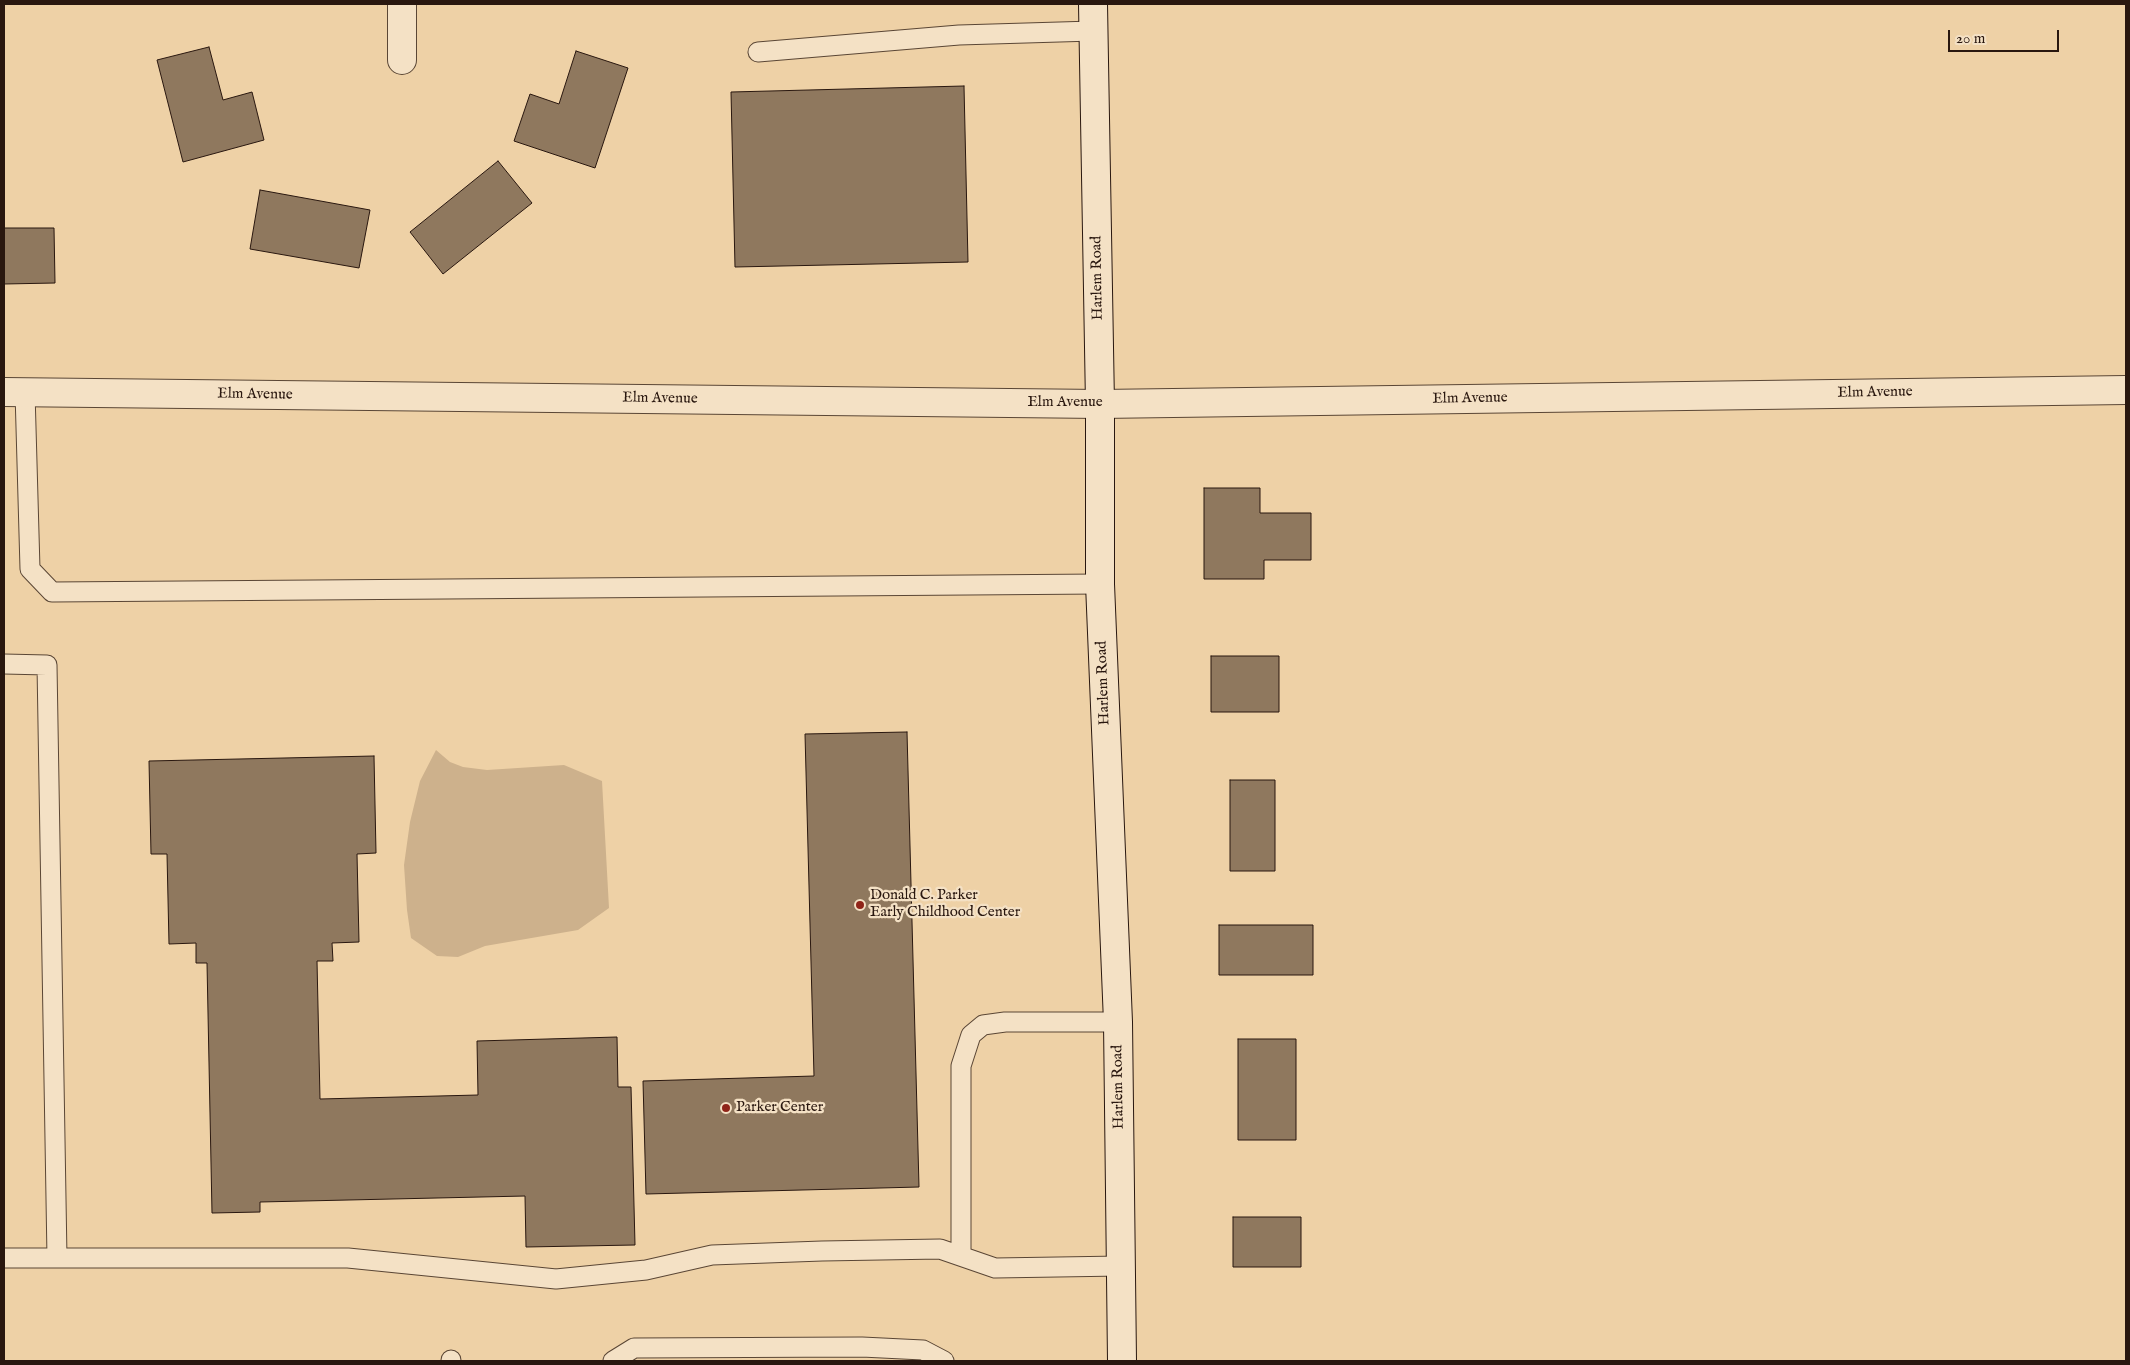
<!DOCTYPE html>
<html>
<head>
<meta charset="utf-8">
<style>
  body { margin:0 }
  #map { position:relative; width:2130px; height:1365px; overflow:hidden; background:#eed1a6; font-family:"IM FELL English",serif }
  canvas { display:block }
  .frame { position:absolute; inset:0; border:5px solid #29170f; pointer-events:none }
  .scale { position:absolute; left:1948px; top:30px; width:111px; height:22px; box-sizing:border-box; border:2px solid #29170f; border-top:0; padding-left:6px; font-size:15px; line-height:18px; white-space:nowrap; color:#29170f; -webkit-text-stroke:4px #f4e1c5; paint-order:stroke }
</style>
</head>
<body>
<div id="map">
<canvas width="2130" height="1365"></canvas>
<div class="frame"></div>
<div class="scale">20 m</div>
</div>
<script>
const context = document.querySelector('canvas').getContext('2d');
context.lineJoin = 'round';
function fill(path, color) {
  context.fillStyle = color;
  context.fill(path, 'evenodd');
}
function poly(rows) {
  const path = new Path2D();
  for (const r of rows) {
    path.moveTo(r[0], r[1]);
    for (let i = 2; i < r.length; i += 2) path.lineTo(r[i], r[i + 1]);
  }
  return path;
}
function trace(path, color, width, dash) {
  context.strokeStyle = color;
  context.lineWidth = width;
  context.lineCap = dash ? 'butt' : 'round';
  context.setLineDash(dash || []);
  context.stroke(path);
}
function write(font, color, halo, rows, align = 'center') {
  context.font = font + ' "IM FELL English",serif';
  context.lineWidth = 4.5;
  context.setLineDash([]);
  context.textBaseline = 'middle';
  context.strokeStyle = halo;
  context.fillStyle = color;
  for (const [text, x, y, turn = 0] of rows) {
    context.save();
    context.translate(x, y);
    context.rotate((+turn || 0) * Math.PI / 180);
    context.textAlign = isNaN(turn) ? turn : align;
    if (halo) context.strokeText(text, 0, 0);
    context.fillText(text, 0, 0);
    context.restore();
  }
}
const green = poly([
  [436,750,450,762,463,767,487,770,564,765,602,781,609,908,578,930,485,946,458,957,437,956,411,938,407,910,404,865,410,822,420,781]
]);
const building = poly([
  [209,47,223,100,252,92,264,140,183,162,157,60,209,47],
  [576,51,628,68,595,168,514,141,530,94,559,104,576,51],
  [964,86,968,262,735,267,731,92,964,86],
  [498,161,532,203,443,274,410,232,498,161],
  [260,190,370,210,359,268,250,249,260,190],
  [4,228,54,228,55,283,4,284,4,228],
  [1204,488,1260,488,1260,513,1311,513,1311,560,1264,560,1264,579,1204,579,1204,488],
  [1211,656,1279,656,1279,712,1211,712,1211,656],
  [907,732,919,1187,646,1194,643,1081,814,1076,805,734,907,732],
  [374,756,376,853,357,854,359,942,332,943,333,961,317,961,320,1099,478,1095,477,1041,617,1037,618,1087,631,1087,635,1245,526,1247,525,1196,260,1202,260,1212,212,1213,207,963,196,963,196,943,169,944,167,854,151,854,149,761,374,756],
  [1230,780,1275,780,1275,871,1230,871,1230,780],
  [1219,925,1313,925,1313,975,1219,975,1219,925],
  [1238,1039,1296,1039,1296,1140,1238,1140,1238,1039],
  [1233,1217,1301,1217,1301,1267,1233,1267,1233,1217]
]);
const lane = poly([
  [758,52,959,35,1093,31],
  [25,392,30,569,52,592,1100,584],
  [4,664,47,665,57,1258],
  [961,1256,961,1066,971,1035,983,1025,1005,1022,1118,1022],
  [4,1258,348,1258,556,1279,646,1270,712,1255,822,1251,940,1249,995,1268,1121,1266],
  [451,1360,451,1361],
  [613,1361,634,1348,862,1347,923,1350,944,1361]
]);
const street = poly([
  [402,4,402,60],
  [4,392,1100,404,2126,390]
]);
const secondary = poly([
  [1093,4,1100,404,1100,584,1118,1022,1122,1361]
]);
const markers = [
  [860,905,5,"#8f2418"],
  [726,1108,5,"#8f2418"]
];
const streetNames = [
  ["Harlem Road",1098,278,-91],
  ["Elm Avenue",1875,393,-1],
  ["Elm Avenue",255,395,1],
  ["Elm Avenue",660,399,1],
  ["Elm Avenue",1470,399,-1],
  ["Elm Avenue",1065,403],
  ["Harlem Road",1104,683,-92],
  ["Harlem Road",1119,1087,-91]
];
const poiNames = [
  ["Donald C. Parker",870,896],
  ["Early Childhood Center",870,913],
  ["Parker Center",736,1108]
];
fill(green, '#cdb18c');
fill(building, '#8f785e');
trace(building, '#29170f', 1);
trace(lane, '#5a4635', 21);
trace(street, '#5a4635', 30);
trace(secondary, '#29170f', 30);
trace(lane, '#f4e1c5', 19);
trace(street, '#f4e1c5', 28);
trace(secondary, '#f4e1c5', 28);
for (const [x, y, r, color] of markers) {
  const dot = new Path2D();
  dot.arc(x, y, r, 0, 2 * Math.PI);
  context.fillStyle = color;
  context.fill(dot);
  trace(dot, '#f4e1c5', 2);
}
write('15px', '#29170f', '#f4e1c5', streetNames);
write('15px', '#29170f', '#f4e1c5', poiNames, 'left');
</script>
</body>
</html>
